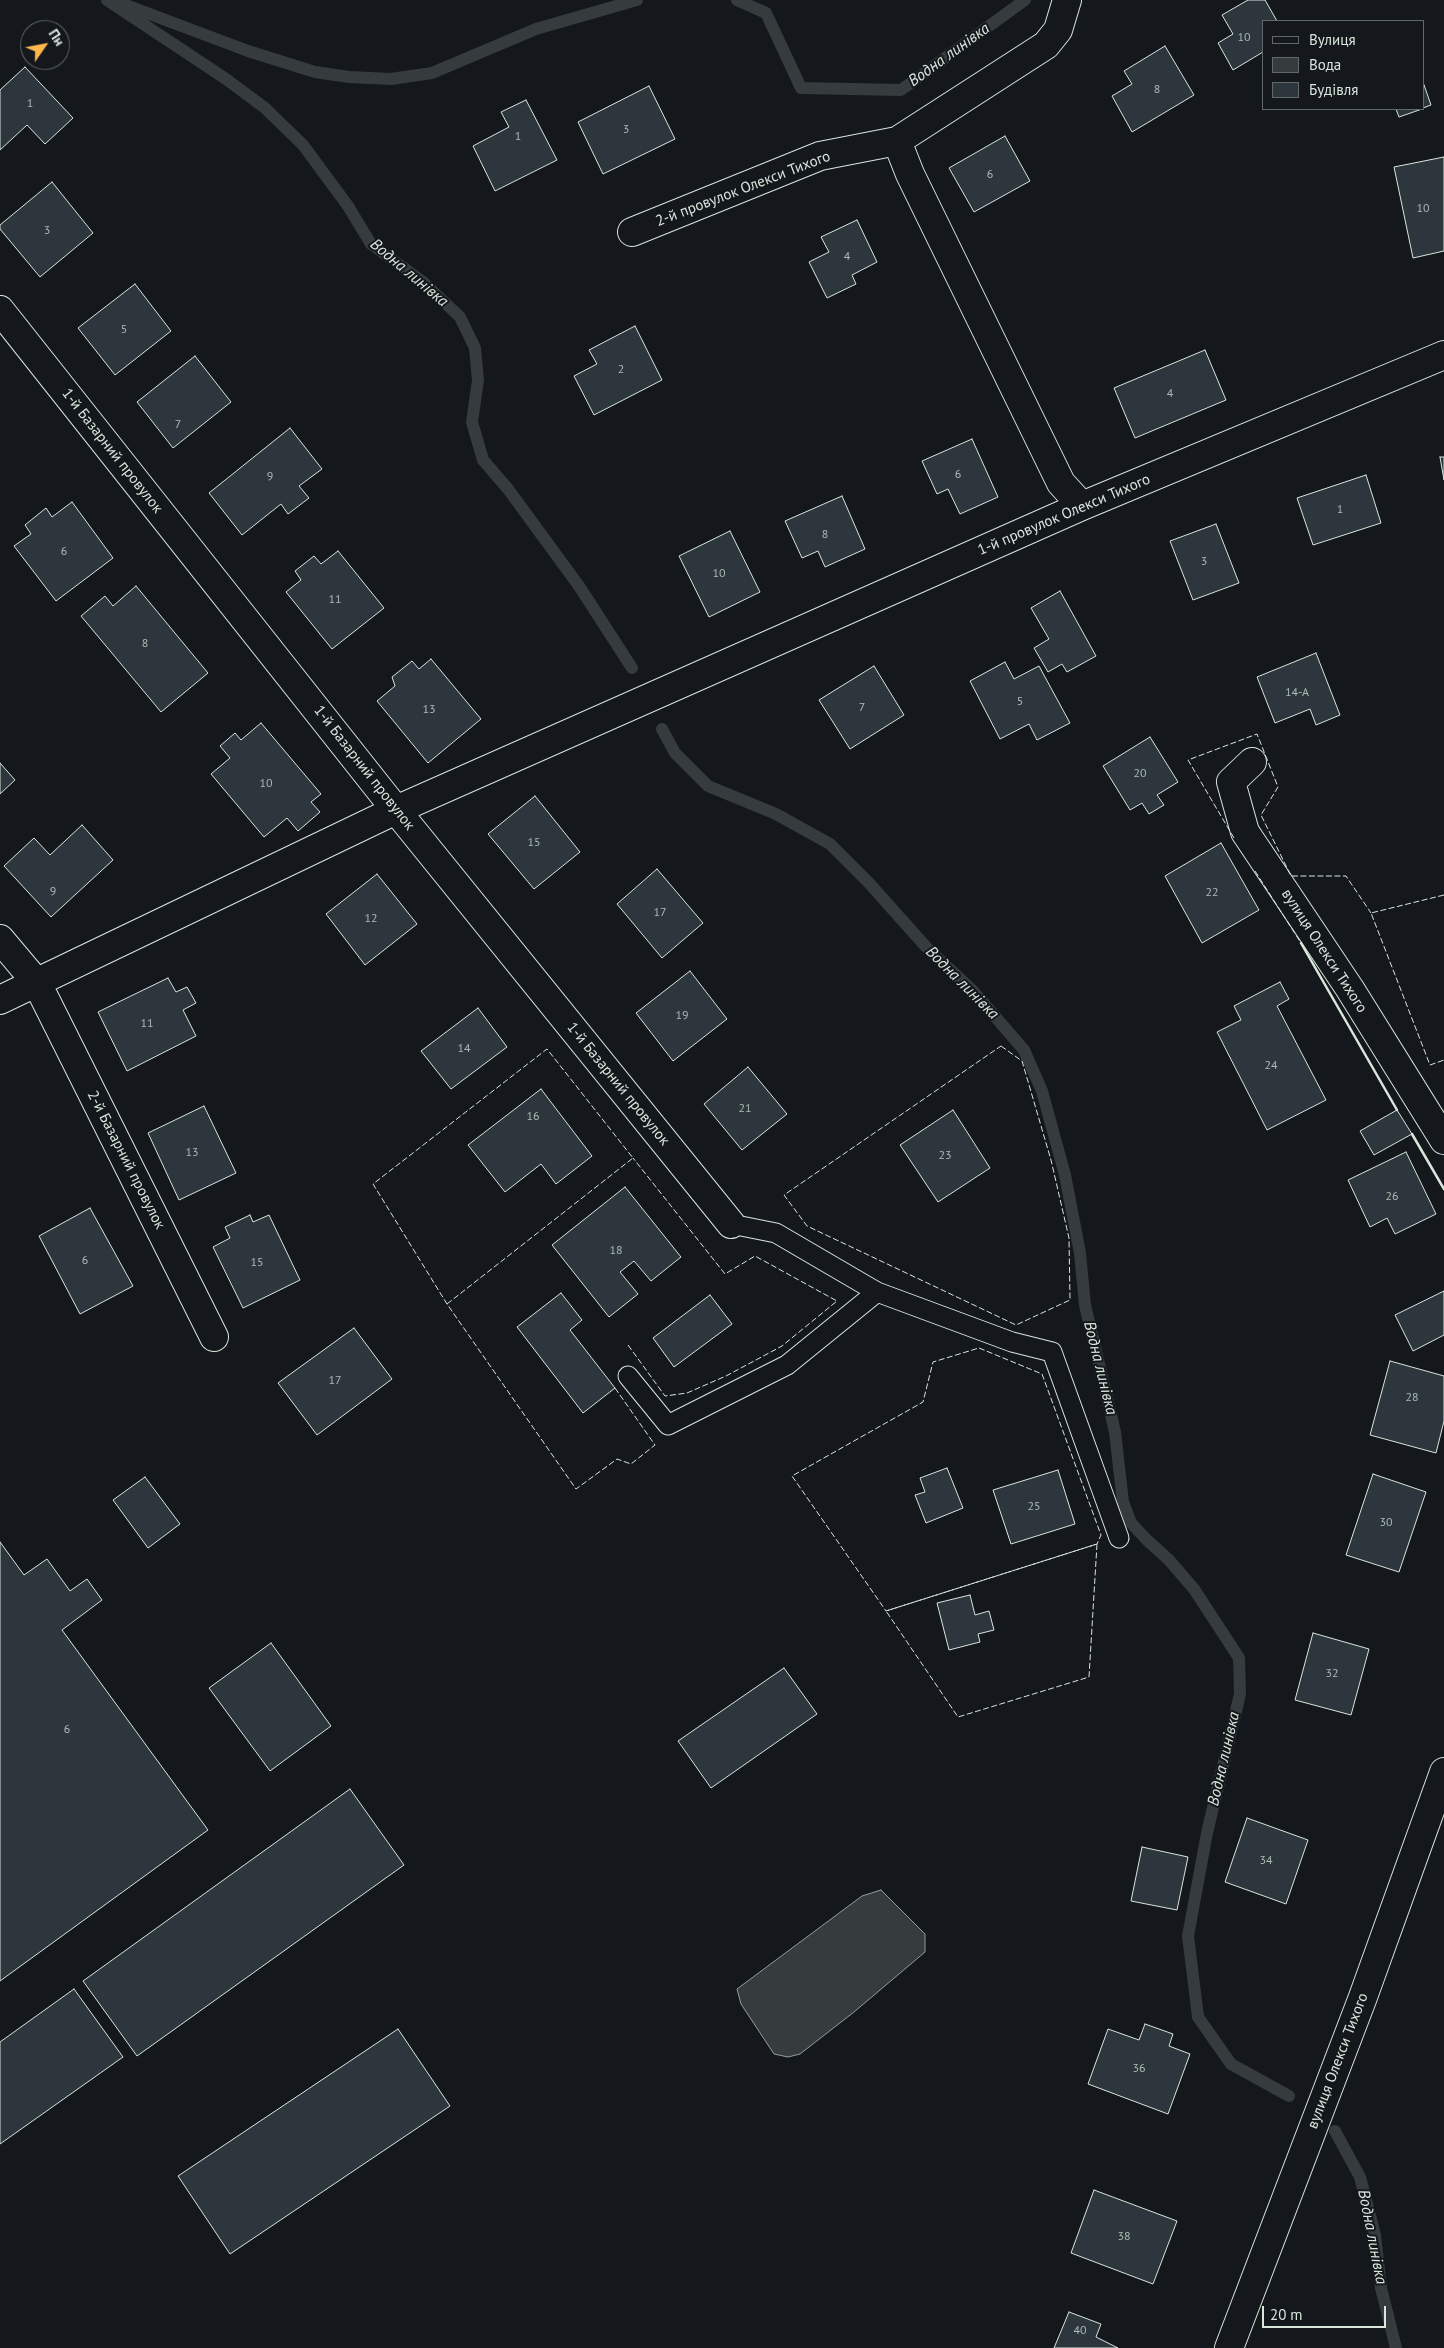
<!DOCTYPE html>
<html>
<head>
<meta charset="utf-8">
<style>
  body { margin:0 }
  #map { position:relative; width:1444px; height:2348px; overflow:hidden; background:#14181c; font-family:"PT Sans",sans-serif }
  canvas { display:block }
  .legend { position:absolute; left:1262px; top:20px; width:162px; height:90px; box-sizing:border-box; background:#14181c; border:1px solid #626a69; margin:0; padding:6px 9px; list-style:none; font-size:15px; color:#d8e6dc }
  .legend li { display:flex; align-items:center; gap:10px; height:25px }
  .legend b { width:25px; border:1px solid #626a69 }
  .north { position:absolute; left:20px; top:20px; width:50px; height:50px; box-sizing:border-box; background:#14181c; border:1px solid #626a69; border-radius:50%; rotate:57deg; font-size:14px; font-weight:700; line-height:20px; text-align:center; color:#d8e6dc }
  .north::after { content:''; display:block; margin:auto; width:18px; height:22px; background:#ffb74d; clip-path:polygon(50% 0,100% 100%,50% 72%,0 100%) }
  .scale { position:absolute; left:1262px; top:2306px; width:124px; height:22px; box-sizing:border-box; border:2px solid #d8e6dc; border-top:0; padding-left:6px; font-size:15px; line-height:18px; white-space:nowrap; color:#d8e6dc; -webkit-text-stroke:4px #14181c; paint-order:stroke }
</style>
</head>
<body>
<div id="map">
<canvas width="1444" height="2348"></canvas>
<ul class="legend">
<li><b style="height:6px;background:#14181c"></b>Вулиця</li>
<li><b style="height:14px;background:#363b3e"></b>Вода</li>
<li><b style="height:14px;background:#2c363c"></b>Будівля</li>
</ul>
<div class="north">Пн</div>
<div class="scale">20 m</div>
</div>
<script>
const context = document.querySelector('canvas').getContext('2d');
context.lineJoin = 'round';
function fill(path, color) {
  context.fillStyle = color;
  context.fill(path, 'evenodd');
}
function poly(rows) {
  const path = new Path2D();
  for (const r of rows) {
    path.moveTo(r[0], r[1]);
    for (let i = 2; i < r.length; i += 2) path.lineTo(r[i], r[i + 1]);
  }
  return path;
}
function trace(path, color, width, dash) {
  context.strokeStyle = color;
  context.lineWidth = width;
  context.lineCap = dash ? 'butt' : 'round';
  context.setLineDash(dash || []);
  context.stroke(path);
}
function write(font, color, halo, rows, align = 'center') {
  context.font = font + ' "PT Sans",sans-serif';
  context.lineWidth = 4;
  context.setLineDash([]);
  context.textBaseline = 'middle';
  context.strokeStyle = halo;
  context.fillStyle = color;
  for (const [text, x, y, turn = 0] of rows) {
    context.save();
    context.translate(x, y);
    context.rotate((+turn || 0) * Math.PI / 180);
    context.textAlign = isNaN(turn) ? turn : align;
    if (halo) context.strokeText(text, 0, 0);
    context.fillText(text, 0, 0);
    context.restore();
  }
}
const water = poly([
  [881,1890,925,1934,925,1952,854,2012,800,2054,788,2057,774,2054,741,2004,737,1989,862,1896,881,1890]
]);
const stream = poly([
  [107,0,226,79,265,108,303,145,348,206,371,244,423,282,460,317,475,348,478,380,472,422,483,460,508,489,579,586,632,668],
  [737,0,766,13,801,88,901,90,1025,0],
  [123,4,248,51,315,72,349,77,391,79,432,73,536,29,637,0],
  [662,729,675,753,708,786,776,814,830,844,869,883,928,949,973,991,1024,1050,1042,1091,1065,1175,1080,1253,1085,1305,1115,1432,1123,1502,1131,1523,1147,1540,1169,1560,1194,1589,1239,1658,1240,1694,1207,1833,1188,1936,1198,2017,1231,2064,1289,2096],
  [1335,2131,1360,2177,1375,2235,1381,2288,1396,2348]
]);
const building = poly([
  [1248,0,1265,0,1277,21,1263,21,1263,52,1233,70,1218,43,1233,34,1222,15,1248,0],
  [1165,46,1194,95,1132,132,1112,96,1132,84,1124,71,1165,46],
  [25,67,73,118,45,144,27,125,0,150,0,90,25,67],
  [1423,82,1431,105,1423,108,1423,82],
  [649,86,675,139,603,174,578,122,649,86],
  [526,100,557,160,495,191,473,146,509,127,501,112,526,100],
  [1396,109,1422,109,1399,117,1396,109],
  [1005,136,1030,181,974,212,949,168,1005,136],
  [1444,157,1444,251,1413,258,1394,167,1444,157],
  [52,182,93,233,40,277,0,229,0,225,52,182],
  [857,220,877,262,852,275,856,284,827,298,809,262,829,252,821,237,857,220],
  [135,284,171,331,115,375,78,328,135,284],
  [635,326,662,380,594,415,574,376,597,364,589,350,635,326],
  [1205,350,1226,400,1135,438,1114,388,1205,350],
  [195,356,231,402,173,448,137,402,195,356],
  [290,428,322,469,299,486,309,498,288,514,281,504,242,535,209,493,290,428],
  [972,439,998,497,960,514,948,489,937,494,922,461,972,439],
  [1440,457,1444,457,1444,480,1440,457],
  [1366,475,1381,523,1313,545,1297,498,1366,475],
  [842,496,865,549,825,567,818,551,802,558,785,521,842,496],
  [72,502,113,558,56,601,14,546,31,534,25,525,46,508,52,517,72,502],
  [1216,524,1239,583,1193,600,1170,541,1216,524],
  [730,531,760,592,709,617,679,556,730,531],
  [338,551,384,608,332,649,286,592,301,580,295,571,314,556,321,564,338,551],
  [136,586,208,673,161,712,81,616,105,596,113,606,136,586],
  [1060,591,1096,656,1067,672,1062,664,1048,672,1034,648,1049,639,1031,608,1060,591],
  [1316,653,1340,715,1316,725,1310,709,1275,723,1257,677,1316,653],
  [431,659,481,719,428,763,377,701,395,686,392,677,412,661,419,669,431,659],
  [1005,662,1014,679,1039,666,1070,723,1037,740,1029,724,1000,739,970,681,1005,662],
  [874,666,904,715,850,749,819,700,874,666],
  [261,723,321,794,311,802,320,812,298,831,287,818,264,837,211,774,230,758,220,746,235,733,241,740,261,723],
  [1150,737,1178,782,1157,795,1164,805,1149,814,1142,803,1130,810,1103,766,1150,737],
  [0,763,15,780,0,794,0,763],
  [535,796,580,852,534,889,488,834,535,796],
  [82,825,113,860,51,917,4,866,34,838,50,855,82,825],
  [1221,843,1259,910,1202,943,1165,876,1221,843],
  [657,869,703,923,662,958,617,904,657,869],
  [377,874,417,924,365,965,326,914,377,874],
  [690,971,727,1019,673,1061,636,1013,690,971],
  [168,978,176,992,187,987,196,1003,183,1010,196,1036,127,1071,98,1012,168,978],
  [1280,982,1289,999,1277,1006,1326,1100,1267,1130,1217,1032,1241,1020,1234,1006,1280,982],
  [478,1008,507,1047,451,1089,421,1051,478,1008],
  [748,1067,787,1114,742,1150,704,1104,748,1067],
  [541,1089,592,1156,556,1184,541,1164,505,1192,468,1145,541,1089],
  [204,1106,236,1173,179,1200,148,1133,204,1106],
  [953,1110,990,1168,938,1202,900,1145,953,1110],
  [1397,1110,1412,1134,1374,1155,1360,1131,1397,1110],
  [1406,1152,1436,1214,1395,1234,1387,1218,1370,1227,1348,1180,1406,1152],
  [625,1187,681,1257,651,1281,634,1261,620,1272,638,1294,609,1317,552,1245,625,1187],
  [90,1208,133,1286,80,1314,39,1236,90,1208],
  [250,1215,253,1222,269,1215,300,1280,243,1308,213,1247,230,1238,225,1227,250,1215],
  [1444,1291,1444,1335,1413,1351,1395,1315,1444,1291],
  [561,1293,582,1320,570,1330,615,1388,583,1413,517,1327,561,1293],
  [710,1295,732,1324,674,1367,653,1338,710,1295],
  [354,1328,392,1379,317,1435,278,1383,354,1328],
  [1390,1361,1444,1376,1444,1421,1436,1453,1370,1435,1390,1361],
  [947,1468,963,1508,926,1523,915,1495,925,1492,920,1478,947,1468],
  [1058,1470,1075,1524,1011,1544,993,1490,1058,1470],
  [1373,1474,1426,1492,1399,1572,1346,1555,1373,1474],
  [145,1477,180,1524,148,1548,113,1500,145,1477],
  [0,1542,24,1575,47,1559,70,1591,87,1579,102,1600,62,1630,208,1830,0,1981,0,1542],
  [970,1595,975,1615,989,1611,994,1630,978,1634,980,1642,949,1650,937,1603,970,1595],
  [1313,1633,1369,1649,1351,1715,1295,1700,1313,1633],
  [271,1643,331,1726,270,1771,209,1688,271,1643],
  [784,1668,817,1714,711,1788,678,1741,784,1668],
  [350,1789,404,1865,137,2056,83,1981,350,1789],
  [1247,1818,1308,1840,1286,1904,1225,1882,1247,1818],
  [1142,1847,1188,1857,1177,1910,1131,1901,1142,1847],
  [74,1989,123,2057,0,2144,0,2042,74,1989],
  [1145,2024,1173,2034,1169,2046,1190,2054,1168,2114,1088,2084,1108,2029,1139,2040,1145,2024],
  [398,2029,450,2106,230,2254,178,2176,398,2029],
  [1094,2190,1177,2221,1153,2284,1071,2253,1094,2190],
  [1069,2312,1101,2324,1096,2337,1118,2348,1054,2348,1069,2312]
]);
const service = poly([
  [731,1224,776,1233,877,1292,1012,1342,1052,1352,1119,1538],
  [628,1376,668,1425,787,1365,877,1292]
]);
const minor = poly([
  [897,141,910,174,1061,483,1082,506],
  [632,232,820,156,897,141,1046,45,1058,30,1067,0],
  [0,310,396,810,731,1224],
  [1252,762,1231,782,1245,832,1350,989,1444,1140],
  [0,939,37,983,214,1337],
  [0,1000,396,810,1082,506,1444,355],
  [1229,2348,1363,1997,1444,1772]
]);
const fence = poly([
  [1234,838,1188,760,1257,734,1278,787,1261,815,1291,876,1346,876,1371,913],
  [1255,871,1301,943],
  [1444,895,1371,913,1430,1065,1444,1060],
  [1001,1046,1022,1061,1051,1160,1069,1238,1070,1300,1016,1325,807,1226,784,1195,1001,1046],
  [447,1304,633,1158,547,1049,373,1184,447,1304,576,1489,617,1459,631,1464,655,1445,615,1388],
  [628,1345,665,1396,687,1393,726,1376,782,1346,837,1301,755,1256,725,1274,633,1158],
  [979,1348,1042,1374,1101,1535,1097,1544,886,1611,792,1476,923,1402,933,1362,979,1348],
  [1097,1544,1089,1677,958,1717,886,1611,1097,1544]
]);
const wall = poly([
  [1301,943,1397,1110],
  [1412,1134,1444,1189]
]);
const numberNames = [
  ["10",1244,38],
  ["8",1157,90],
  ["1",30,104],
  ["3",626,130],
  ["1",518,137],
  ["6",990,175],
  ["10",1423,209],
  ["3",47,231],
  ["4",847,257],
  ["5",124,330],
  ["2",621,370],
  ["4",1170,394],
  ["7",178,425],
  ["6",958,475],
  ["9",270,477],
  ["1",1340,510],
  ["8",825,535],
  ["6",64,552],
  ["3",1204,562],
  ["10",719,574],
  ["11",335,600],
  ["8",145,644],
  ["14-А",1297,693],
  ["5",1020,702],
  ["7",862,708],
  ["13",429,710],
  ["20",1140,774],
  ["10",266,784],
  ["15",534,843],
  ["9",53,892],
  ["22",1212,893],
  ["17",660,913],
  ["12",371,919],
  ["19",682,1016],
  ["11",147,1024],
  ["14",464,1049],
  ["24",1271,1066],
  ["21",745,1109],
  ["16",533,1117],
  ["13",192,1153],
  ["23",945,1156],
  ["26",1392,1197],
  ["18",616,1251],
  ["6",85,1261],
  ["15",257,1263],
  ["17",335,1381],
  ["28",1412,1398],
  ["25",1034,1507],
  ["30",1386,1523],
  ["32",1332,1674],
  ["6",67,1730],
  ["34",1266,1861],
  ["36",1139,2069],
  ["38",1124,2237],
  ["40",1080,2331]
];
const streetNames = [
  ["2-й провулок Олекси Тихого",743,189,-21],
  ["1-й Базарний провулок",112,451,52],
  ["1-й провулок Олекси Тихого",1064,515,-23],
  ["1-й Базарний провулок",364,768,52],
  ["вулиця Олекси Тихого",1324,951,57],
  ["1-й Базарний провулок",618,1084,51],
  ["2-й Базарний провулок",126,1160,63],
  ["вулиця Олекси Тихого",1338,2061,-69]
];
const waterNames = [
  ["Водна линівка",949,55,-36],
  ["Водна линівка",409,273,40],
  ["Водна линівка",962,983,45],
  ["Водна линівка",1100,1368,76],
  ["Водна линівка",1224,1759,-77],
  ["Водна линівка",1372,2237,79]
];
fill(water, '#363b3e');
trace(water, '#939e99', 1);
trace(stream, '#363b3e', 12);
fill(building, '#2c363c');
trace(building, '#d8e6dc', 1);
trace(service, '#d8e6dc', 21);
trace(minor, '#d8e6dc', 30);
trace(service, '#14181c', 19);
trace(minor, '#14181c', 28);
trace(fence, '#d8e6dc', 1, [6, 2.5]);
trace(wall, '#d8e6dc', 2.5);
write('12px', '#adbab4', null, numberNames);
write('15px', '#d8e6dc', '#14181c', streetNames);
write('italic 16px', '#d8e6dc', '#14181c', waterNames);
</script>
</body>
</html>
